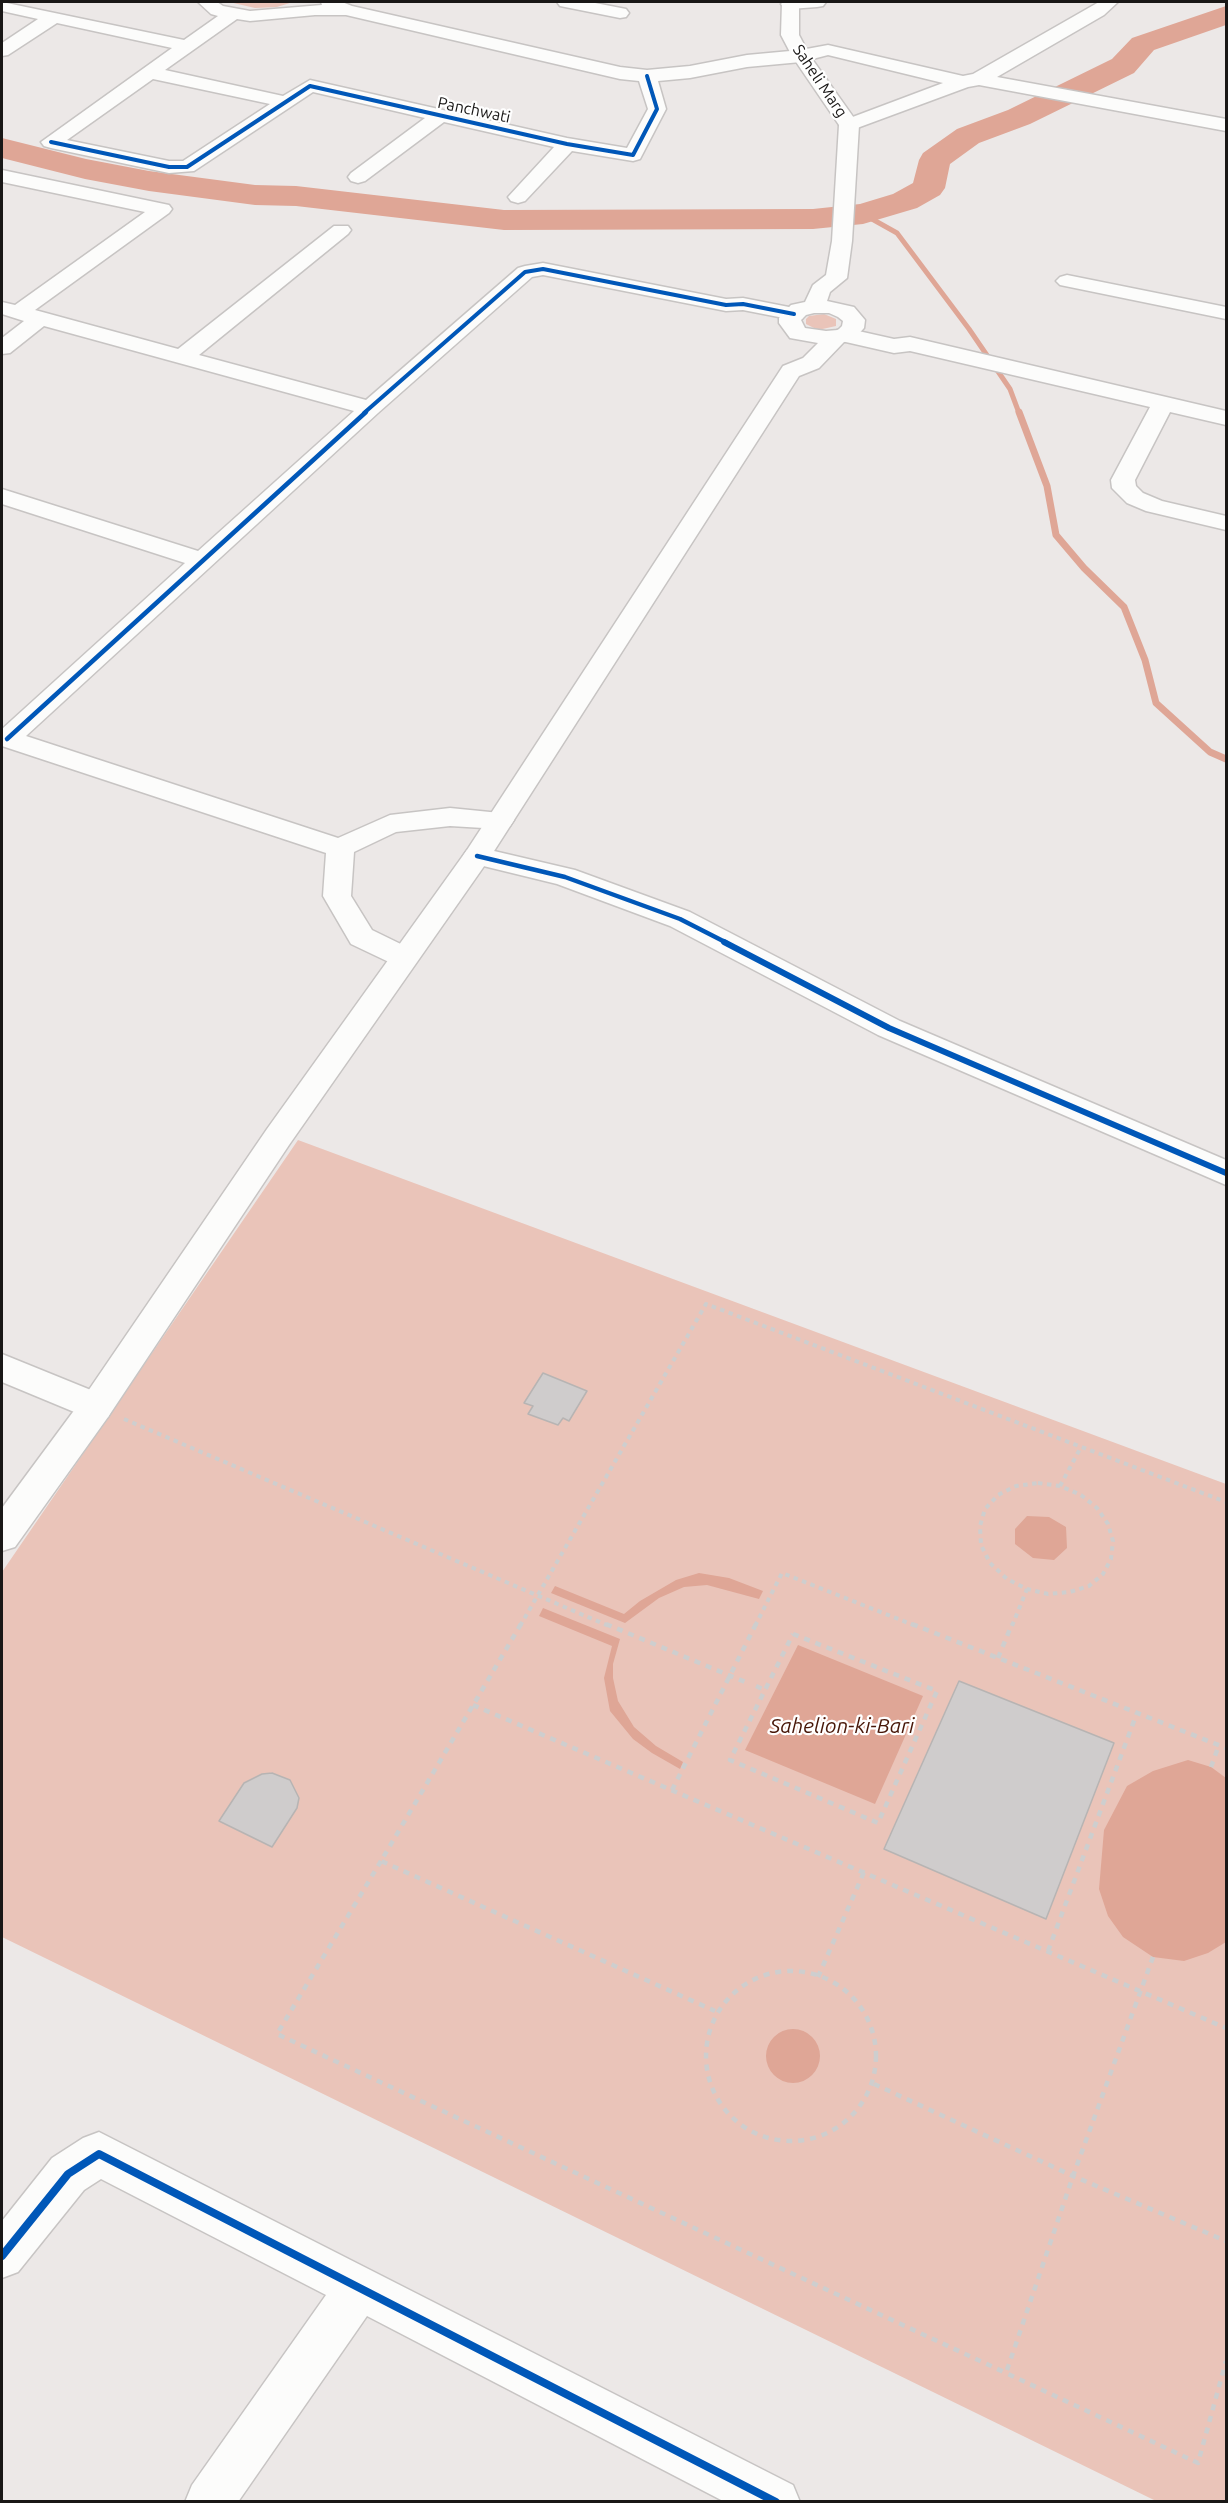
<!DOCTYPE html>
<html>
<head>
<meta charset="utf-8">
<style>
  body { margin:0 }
  #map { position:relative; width:1228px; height:2503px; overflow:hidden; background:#ece8e7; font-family:Ubuntu,sans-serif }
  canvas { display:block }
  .frame { position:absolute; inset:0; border:3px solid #191716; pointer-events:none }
</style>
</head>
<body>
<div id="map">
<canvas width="1228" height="2503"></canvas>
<div class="frame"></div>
</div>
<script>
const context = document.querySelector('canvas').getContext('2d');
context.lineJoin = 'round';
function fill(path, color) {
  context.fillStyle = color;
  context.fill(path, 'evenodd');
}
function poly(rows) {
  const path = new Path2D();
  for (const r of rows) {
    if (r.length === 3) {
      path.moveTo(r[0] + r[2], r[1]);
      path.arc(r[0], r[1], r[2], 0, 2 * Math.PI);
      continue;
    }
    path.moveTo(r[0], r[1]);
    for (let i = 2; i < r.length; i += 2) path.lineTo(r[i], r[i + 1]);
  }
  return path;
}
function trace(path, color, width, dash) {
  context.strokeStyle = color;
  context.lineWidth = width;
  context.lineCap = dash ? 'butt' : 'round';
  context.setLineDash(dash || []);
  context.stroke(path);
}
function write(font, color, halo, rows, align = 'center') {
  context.font = font + ' Ubuntu,sans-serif';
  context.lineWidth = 4.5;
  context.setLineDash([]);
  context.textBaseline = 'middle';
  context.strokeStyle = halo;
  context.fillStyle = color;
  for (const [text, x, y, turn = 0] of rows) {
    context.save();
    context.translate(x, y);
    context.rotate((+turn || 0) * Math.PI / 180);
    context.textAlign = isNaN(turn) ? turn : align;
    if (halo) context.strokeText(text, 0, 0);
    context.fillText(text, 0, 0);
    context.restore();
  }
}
const green = poly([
  [229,2,293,2,277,7,255,8],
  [824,314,836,319,836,326,818,330,806,324,806,319,809,316],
  [298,1140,1226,1484,1226,2501,1156,2501,2,1937,2,1572]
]);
const water = poly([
  [1027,1516,1049,1517,1066,1527,1067,1548,1054,1560,1033,1558,1015,1544,1015,1529],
  [699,1573,729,1578,763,1591,759,1599,707,1585,684,1587,659,1598,625,1623,551,1593,555,1586,624,1614,640,1601,676,1580],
  [543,1608,620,1639,613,1664,613,1678,618,1701,634,1727,656,1746,683,1762,680,1769,652,1753,633,1739,610,1711,604,1678,612,1646,539,1616],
  [798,1645,923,1696,875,1804,745,1750],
  [1188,1760,1211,1767,1226,1778,1226,1942,1208,1953,1184,1961,1153,1957,1123,1937,1108,1916,1099,1889,1104,1830,1127,1786,1153,1771],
  [793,2056,27]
]);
const streamFar1 = poly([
  [863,214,897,233,969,329,1010,389,1019,413]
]);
const stream = poly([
  [1019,412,1047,486,1056,535,1084,568,1124,607,1145,660,1156,703,1210,752,1226,759]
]);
const river = poly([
  [1226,6,1226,25,1154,50,1134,73,1030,124,979,143,950,164,945,188,940,195,917,208,863,224,813,229,504,230,296,206,255,205,149,191,85,179,2,158,2,138,86,159,149,171,255,185,296,186,504,210,813,209,860,204,893,194,913,183,919,160,923,153,957,129,1008,110,1112,59,1132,38,1226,6]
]);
const building = poly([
  [543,1373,587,1391,569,1421,563,1418,558,1425,528,1414,533,1406,524,1403,543,1373],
  [959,1681,1114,1743,1046,1919,884,1849,959,1681],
  [272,1773,290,1780,299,1798,297,1808,272,1847,219,1821,244,1783,262,1774,272,1773]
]);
const pathFar1 = poly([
  [124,1419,609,1626],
  [1038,1483,1060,1486,1081,1495,1097,1508,1108,1524,1113,1541,1111,1559,1103,1574,1089,1586,1070,1592,1048,1594,1027,1589,1007,1579,990,1563,981,1545,980,1526,985,1509,998,1495,1016,1486,1038,1483],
  [1060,1486,1081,1447],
  [520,1626,706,1304,1226,1502],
  [755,1626,782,1573,916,1626],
  [1012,1626,1027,1589]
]);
const path = poly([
  [521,1624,381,1861,715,2011],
  [606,1624,750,1684],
  [912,1624,1226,1748],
  [793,1634,937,1691,878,1823,730,1760,793,1634],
  [998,1658,1012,1624],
  [756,1686,765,1690],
  [473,1705,1226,2028],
  [1211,1767,1219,1745],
  [672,1790,756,1624],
  [381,1861,277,2034,1006,2373],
  [1048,1951,1137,1713],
  [1153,1957,1073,2176,1006,2373,1198,2463,1226,2361],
  [791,2056,85],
  [818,1977,864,1872],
  [874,2084,1073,2176,1226,2241]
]);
const minor = poly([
  [2,2,184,40,218,16,211,14,198,2,217,2,223,6,250,11,322,5,321,2,342,2,352,6,620,67,647,70,690,66,747,55,801,50,828,45,963,76,973,74,1099,2,1118,2,1104,15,997,77,1226,119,1226,131,979,85,968,87,849,131,842,129,839,125,842,121,943,83,828,55,801,62,747,67,690,78,658,81,666,109,640,159,633,161,572,151,525,201,518,203,511,201,508,197,554,147,444,122,365,181,358,183,351,181,348,177,351,173,425,118,313,92,194,171,169,173,51,148,44,146,41,142,172,48,57,23,8,55,2,56,2,43,38,19,2,11,2,2],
  [315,15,346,15,620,79,639,81,648,109,627,148,567,138,310,80,283,96,165,70,237,19,250,21,315,15],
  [153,79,270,104,183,161,169,161,67,140,153,79],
  [557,2,590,2,626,9,629,13,626,17,620,18,560,6,557,2],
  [783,2,826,2,823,6,817,7,790,9,784,8,781,4,783,2],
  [2,170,169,205,172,209,169,213,35,310,178,349,334,226,348,226,351,230,348,234,199,355,366,400,518,268,525,266,543,263,726,299,743,298,794,308,802,309,805,314,802,319,794,320,743,310,726,311,543,275,532,277,378,413,26,736,338,838,390,815,450,808,510,814,514,820,510,826,500,829,450,826,396,832,354,852,351,896,372,930,413,950,418,957,413,964,403,967,393,964,351,944,323,896,326,853,2,746,2,729,185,563,2,504,2,489,198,551,354,411,44,326,10,353,2,354,2,338,24,321,2,314,2,302,15,305,145,212,2,182,2,170],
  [1067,275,1226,307,1226,319,1060,285,1056,281,1060,277,1067,275],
  [845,328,894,339,910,337,1226,411,1226,425,1170,412,1135,480,1136,486,1143,493,1162,501,1226,516,1226,530,1146,511,1127,503,1112,488,1111,480,1150,407,910,351,894,353,837,340,834,335,837,330,845,328],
  [477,847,575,870,690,912,900,1021,1226,1160,1226,1185,878,1035,670,926,557,884,467,862,463,856,467,850,477,847],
  [2,1354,108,1397,113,1407,108,1417,96,1421,2,1382,2,1354],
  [99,2132,793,2485,800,2502,725,2502,367,2316,238,2502,185,2502,192,2485,326,2295,101,2179,84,2190,18,2272,2,2278,2,2221,52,2158,83,2138,99,2132]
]);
const major = poly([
  [782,2,799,2,799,35,810,56,859,125,852,241,847,278,830,292,827,301,854,307,865,320,864,328,853,340,844,342,819,368,799,376,487,862,289,1145,108,1417,15,1547,2,1551,2,1508,84,1397,267,1129,467,850,783,366,803,358,818,343,790,338,779,323,779,318,791,305,805,302,813,285,826,275,832,241,839,125,792,56,781,35,782,2],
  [814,313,829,313,838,317,843,321,842,326,838,330,826,331,805,328,801,320,806,315,814,313]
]);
const cyclewayFar3 = poly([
  [51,142,169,167,187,167,310,86,567,144,633,155,657,109,647,76],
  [364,413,525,272,543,269,726,305,743,304,794,314]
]);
const cyclewayFar2 = poly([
  [7,739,366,412],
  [477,856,565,877,680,919,727,943]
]);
const cyclewayFar1 = poly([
  [724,942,889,1028,1226,1173]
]);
const cycleway = poly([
  [2,2256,68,2174,99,2154,776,2502]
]);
const farStreetnames = [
  ["Saheli Marg",820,81,56],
  ["Panchwati",474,110,12]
];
const waterNames = [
  ["Sahelion-ki-Bari",842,1726]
];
fill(green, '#eac4b9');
fill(water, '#dfa696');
trace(streamFar1, '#dfa696', 5);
trace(stream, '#dfa696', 7);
fill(river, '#dfa696');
fill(building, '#cfcccc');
trace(building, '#b7b4b3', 1.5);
trace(minor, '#c7c4c3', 3);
trace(major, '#c7c4c3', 3);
trace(pathFar1, '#cecece', 4, [4.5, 4.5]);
trace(path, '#cecece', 4.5, [6, 6]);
fill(minor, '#fcfcfb');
fill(major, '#fcfcfb');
trace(cyclewayFar3, '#0057b8', 4);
trace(cyclewayFar2, '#0057b8', 4.5);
trace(cyclewayFar1, '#0057b8', 6);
trace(cycleway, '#0057b8', 8);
write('16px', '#191716', '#fff', farStreetnames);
write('italic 21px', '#481708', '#fff', waterNames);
</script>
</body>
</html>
